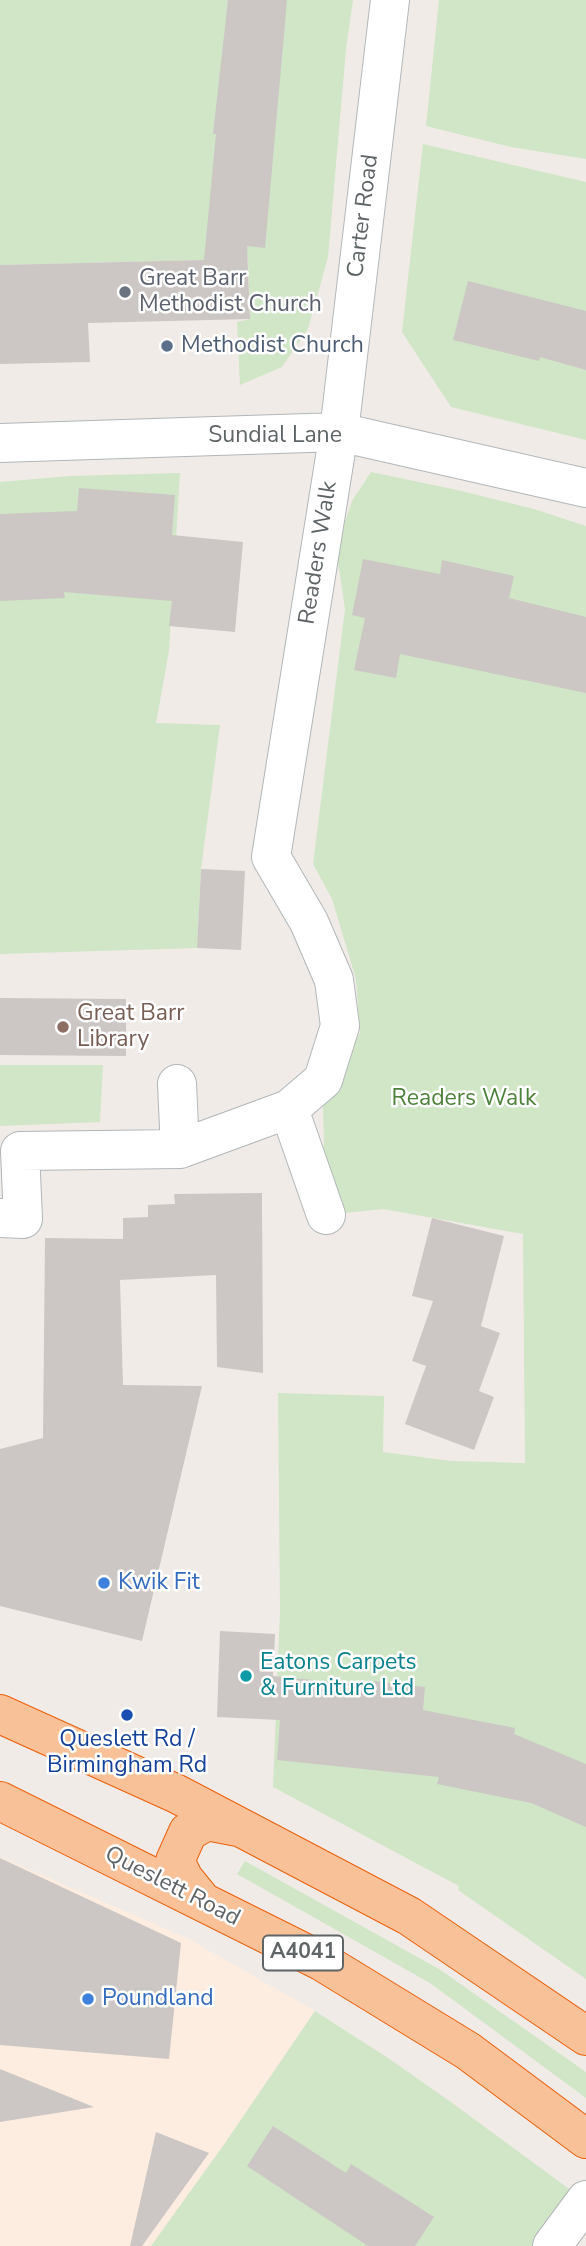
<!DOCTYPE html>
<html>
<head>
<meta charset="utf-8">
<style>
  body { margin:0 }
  canvas { display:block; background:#f0ebe7 }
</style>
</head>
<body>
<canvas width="586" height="2246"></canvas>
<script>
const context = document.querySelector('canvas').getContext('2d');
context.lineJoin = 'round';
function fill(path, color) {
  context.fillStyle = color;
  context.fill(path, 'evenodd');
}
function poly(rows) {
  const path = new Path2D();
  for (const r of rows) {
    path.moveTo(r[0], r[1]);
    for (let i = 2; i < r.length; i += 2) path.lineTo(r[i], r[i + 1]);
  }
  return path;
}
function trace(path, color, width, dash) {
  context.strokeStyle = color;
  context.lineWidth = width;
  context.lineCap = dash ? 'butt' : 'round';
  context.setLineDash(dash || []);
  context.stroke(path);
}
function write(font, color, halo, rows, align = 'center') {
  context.font = font + ' "Nunito Sans",sans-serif';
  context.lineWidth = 5;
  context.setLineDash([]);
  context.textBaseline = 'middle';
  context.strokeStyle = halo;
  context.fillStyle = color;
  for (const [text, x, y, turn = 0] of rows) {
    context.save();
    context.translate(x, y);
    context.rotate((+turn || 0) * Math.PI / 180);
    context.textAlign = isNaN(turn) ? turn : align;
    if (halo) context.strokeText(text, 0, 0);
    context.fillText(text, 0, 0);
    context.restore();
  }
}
const commercial = poly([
  [0,1857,187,1938,315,2011,223,2146,151,2246,0,2246]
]);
const green = poly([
  [0,0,353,0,346,49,328,257,308,329,282,367,240,385,237,322,250,319,248,259,0,265],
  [439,0,586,0,586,159,511,147,426,126],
  [423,144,586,182,586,440,451,407,402,332],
  [371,472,457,490,534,509,586,526,586,1979,458,1890,459,1886,273,1787,280,1611,278,1393,384,1396,383,1452,451,1461,525,1463,523,1234,383,1209,326,1215,323,1107,360,1033,356,979,332,899,313,864,345,609,336,548,352,501],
  [180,473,169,651,156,723,220,725,201,869,197,948,0,954,0,482,70,476],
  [0,1065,103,1065,100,1122,0,1126],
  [245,1861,439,1969,586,2072,586,2098,430,1983,237,1874],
  [315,2011,391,2060,448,2100,572,2191,533,2246,151,2246,223,2146]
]);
const building = poly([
  [228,0,287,0,265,248,247,246,250,319,88,323,90,362,0,364,0,265,204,260,216,134,213,134],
  [468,281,586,311,586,370,540,357,539,361,453,340],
  [79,488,175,495,172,535,243,542,235,632,169,626,172,601,64,592,65,598,0,601,0,514,77,511],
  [363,559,440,574,442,560,514,576,509,598,586,617,586,693,400,654,396,678,354,670,365,618,352,615],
  [201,869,245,871,241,950,197,948],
  [0,998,126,999,126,1056,0,1055],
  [262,1193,263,1373,217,1367,216,1275,120,1280,123,1385,202,1386,142,1641,0,1606,0,1449,43,1438,45,1238,123,1239,123,1218,148,1217,148,1205,175,1204,174,1194],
  [432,1218,504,1236,481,1326,500,1333,479,1391,494,1397,474,1450,405,1424,426,1366,412,1361,433,1301,412,1296],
  [220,1631,275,1634,273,1676,374,1686,374,1681,425,1687,423,1710,515,1728,514,1734,586,1764,586,1827,531,1803,437,1784,439,1777,277,1760,280,1720,217,1717],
  [0,1858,181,1943,169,2059,0,2045],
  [0,2069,94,2107,0,2122],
  [273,2126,346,2173,351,2164,434,2217,415,2246,368,2246,247,2166],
  [156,2132,209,2153,142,2246,130,2246]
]);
const minor = poly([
  [0,443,339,432,586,488],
  [177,1084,180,1149],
  [289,1109,326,1215],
  [0,1218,23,1219,20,1151,180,1149,289,1109,323,1080,340,1026,334,980,309,922,271,857,339,432,390,0],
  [552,2246,586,2200]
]);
const highway = poly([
  [0,1714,177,1794,409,1916,586,2036],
  [0,1801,321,1961,468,2051,586,2139],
  [202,1901,184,1879,175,1861,188,1832,207,1821,238,1827]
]);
const markers = [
  [125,292,7,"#6b7280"],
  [167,346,7,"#5c6f8a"],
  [63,1027,7,"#8d6e63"],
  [104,1583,7,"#3f7fe0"],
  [246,1676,7,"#0f9aa8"],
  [127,1715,7,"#1a4fb4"],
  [88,1999,7,"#3f7fe0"]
];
const shields = [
  [303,1953,80]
];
const shieldNames = [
  ["A4041",303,1953]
];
const streetNames = [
  ["Carter Road",364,216,-83],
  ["Sundial Lane",275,436],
  ["Readers Walk",319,553,-81],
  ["Queslett Road",172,1887,27]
];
const worshipNames = [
  ["Great Barr",139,279],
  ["Methodist Church",139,305]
];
const serviceNames = [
  ["Methodist Church",181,346]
];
const educationNames = [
  ["Great Barr",77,1014],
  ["Library",77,1040]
];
const parkNames = [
  ["Readers Walk",464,1099]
];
const shopNames = [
  ["Kwik Fit",118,1583],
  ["Poundland",102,1999]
];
const cultureNames = [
  ["Eatons Carpets",260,1663],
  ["& Furniture Ltd",260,1689]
];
const transitNames = [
  ["Queslett Rd /",127,1740],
  ["Birmingham Rd",127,1766]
];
fill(commercial, '#fcede0');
fill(green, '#d0e6c6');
fill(building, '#ccc7c4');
trace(minor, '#b2b7b9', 40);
trace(highway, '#eb600d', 40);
trace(minor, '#fff', 38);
trace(highway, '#f8c197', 38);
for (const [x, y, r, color] of markers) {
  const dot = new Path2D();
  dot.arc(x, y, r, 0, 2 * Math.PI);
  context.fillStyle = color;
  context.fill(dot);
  trace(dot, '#fff', 2.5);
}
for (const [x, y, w] of shields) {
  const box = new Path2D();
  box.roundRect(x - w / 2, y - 17.5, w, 35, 5);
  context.fillStyle = '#fff';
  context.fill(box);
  trace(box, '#5f6567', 2);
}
write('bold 21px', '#5f6567', null, shieldNames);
write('23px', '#5f6567', '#fff', streetNames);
write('23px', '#5b616d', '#fff', worshipNames, 'left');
write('23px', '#4e5e75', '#fff', serviceNames, 'left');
write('23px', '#785e54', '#fff', educationNames, 'left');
write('23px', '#4d823a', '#fff', parkNames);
write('23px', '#366cbe', '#fff', shopNames, 'left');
write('23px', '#0d838f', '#fff', cultureNames, 'left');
write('23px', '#164399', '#fff', transitNames);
</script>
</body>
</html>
